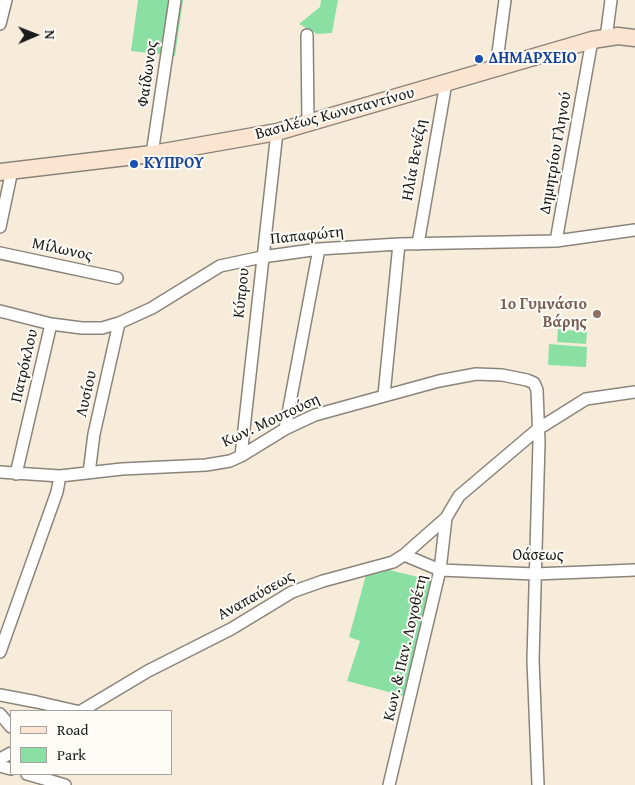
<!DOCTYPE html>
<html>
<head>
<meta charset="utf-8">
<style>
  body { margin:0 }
  #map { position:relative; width:635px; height:785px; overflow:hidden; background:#f7ecda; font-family:"Gentium Book Plus",serif }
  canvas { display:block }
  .legend { position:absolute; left:10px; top:710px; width:162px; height:65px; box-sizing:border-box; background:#fdfcf7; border:1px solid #a3a29f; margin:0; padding:6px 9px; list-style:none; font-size:15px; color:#1c1c1c }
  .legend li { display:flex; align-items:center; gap:10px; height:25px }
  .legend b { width:25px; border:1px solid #a3a29f }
  .north { position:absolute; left:10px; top:10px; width:50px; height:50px; -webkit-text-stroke:4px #fdfcf7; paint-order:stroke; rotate:89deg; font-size:14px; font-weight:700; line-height:20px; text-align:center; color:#1c1c1c }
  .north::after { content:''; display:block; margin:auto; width:18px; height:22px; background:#1c1c1c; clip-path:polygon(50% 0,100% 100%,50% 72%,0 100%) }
</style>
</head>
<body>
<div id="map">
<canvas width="635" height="785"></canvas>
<ul class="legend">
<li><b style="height:6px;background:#fce5d0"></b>Road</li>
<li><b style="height:14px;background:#8ae0a3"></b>Park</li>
</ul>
<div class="north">N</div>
</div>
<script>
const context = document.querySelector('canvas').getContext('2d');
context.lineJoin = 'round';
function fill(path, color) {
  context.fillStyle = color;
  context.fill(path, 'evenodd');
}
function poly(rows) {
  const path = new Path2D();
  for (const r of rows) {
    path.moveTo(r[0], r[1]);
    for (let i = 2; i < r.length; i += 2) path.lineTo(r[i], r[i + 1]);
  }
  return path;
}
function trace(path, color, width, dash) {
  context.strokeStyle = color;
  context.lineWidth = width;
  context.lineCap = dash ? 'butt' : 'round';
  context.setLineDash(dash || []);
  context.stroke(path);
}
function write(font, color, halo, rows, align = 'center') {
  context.font = font + ' "Gentium Book Plus",serif';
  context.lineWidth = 4;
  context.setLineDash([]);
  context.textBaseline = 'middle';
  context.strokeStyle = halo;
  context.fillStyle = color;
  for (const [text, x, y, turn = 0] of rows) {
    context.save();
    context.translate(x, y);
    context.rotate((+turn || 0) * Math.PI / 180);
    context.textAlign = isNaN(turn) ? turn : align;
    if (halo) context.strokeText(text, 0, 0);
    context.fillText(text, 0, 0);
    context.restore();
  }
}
const green = poly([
  [138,0,183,0,175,56,131,51],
  [321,0,338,0,332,33,317,34,299,24,320,7],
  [558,329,587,332,586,344,557,342],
  [549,344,587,347,586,367,548,365],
  [385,569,435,581,408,697,347,681,360,641,349,637,366,575]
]);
const minor = poly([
  [0,24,6,0],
  [307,35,308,123],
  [606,38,611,0],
  [496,68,505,0],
  [152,154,175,0],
  [0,227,12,170],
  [556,241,592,40],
  [418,244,446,83],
  [0,253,117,278],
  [0,311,51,324,82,328,102,328,119,323,152,308,220,266,262,257,319,249,399,244,556,241,635,230],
  [384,395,399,244],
  [285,429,319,249],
  [241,456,277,132],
  [0,472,60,476,122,469,206,465,230,461,241,456,285,429,315,415,439,381,476,374,502,375,527,380,534,383,537,390,539,442,533,660,538,785],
  [89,473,94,434,119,323],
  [16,474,51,324],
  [404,555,440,570,535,574,635,570],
  [0,652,57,492,60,476],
  [0,695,37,702,76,711],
  [81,711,148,671,231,629,292,592,323,581,393,562,404,555,446,518,459,496,538,429,586,399,635,392],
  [0,714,11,727],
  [0,759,11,753],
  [0,766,11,769],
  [27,774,65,785],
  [389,785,440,570,446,518]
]);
const secondary = poly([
  [0,172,152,154,277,132,592,40,618,36,635,38]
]);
const markers = [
  [479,59,5,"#1a4fb4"],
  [134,164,5,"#1a4fb4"],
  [597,314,5,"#8d6e63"]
];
const transitNames = [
  ["ΔΗΜΑΡΧΕΙΟ",489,59],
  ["ΚΥΠΡΟΥ",144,164]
];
const streetNames = [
  ["Φαίδωνος",148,74,-82],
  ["Βασιλέως Κωνσταντίνου",335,114,-15],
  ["Δημητρίου Γληνού",556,153,-80],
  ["Ηλία Βενέζη",415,160,-80],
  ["Παπαφώτη",307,236,-6],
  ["Μίλωνος",62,250,12],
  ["Κύπρου",242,293,-84],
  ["Πατρόκλου",25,366,-77],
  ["Λυσίου",87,394,-77],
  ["Κων. Μουτούση",271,421,-25],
  ["Οάσεως",538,556],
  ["Αναπαύσεως",256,596,-29],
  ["Κων. & Παν. Λογοθέτη",406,648,-77]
];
const educationNames = [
  ["1ο Γυμνάσιο",587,305],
  ["Βάρης",587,323]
];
fill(green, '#8ae0a3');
trace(minor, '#8a847b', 14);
trace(secondary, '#8a847b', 19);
trace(minor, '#fff', 11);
trace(secondary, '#fce5d0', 16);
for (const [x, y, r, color] of markers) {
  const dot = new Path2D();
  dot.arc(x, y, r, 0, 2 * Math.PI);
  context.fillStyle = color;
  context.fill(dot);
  trace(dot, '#fdfcf7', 2);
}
write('bold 16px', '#164399', '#fdfcf7', transitNames, 'left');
write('16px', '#1c1c1c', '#fdfcf7', streetNames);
write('bold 16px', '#785e54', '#fdfcf7', educationNames, 'right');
</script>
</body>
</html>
